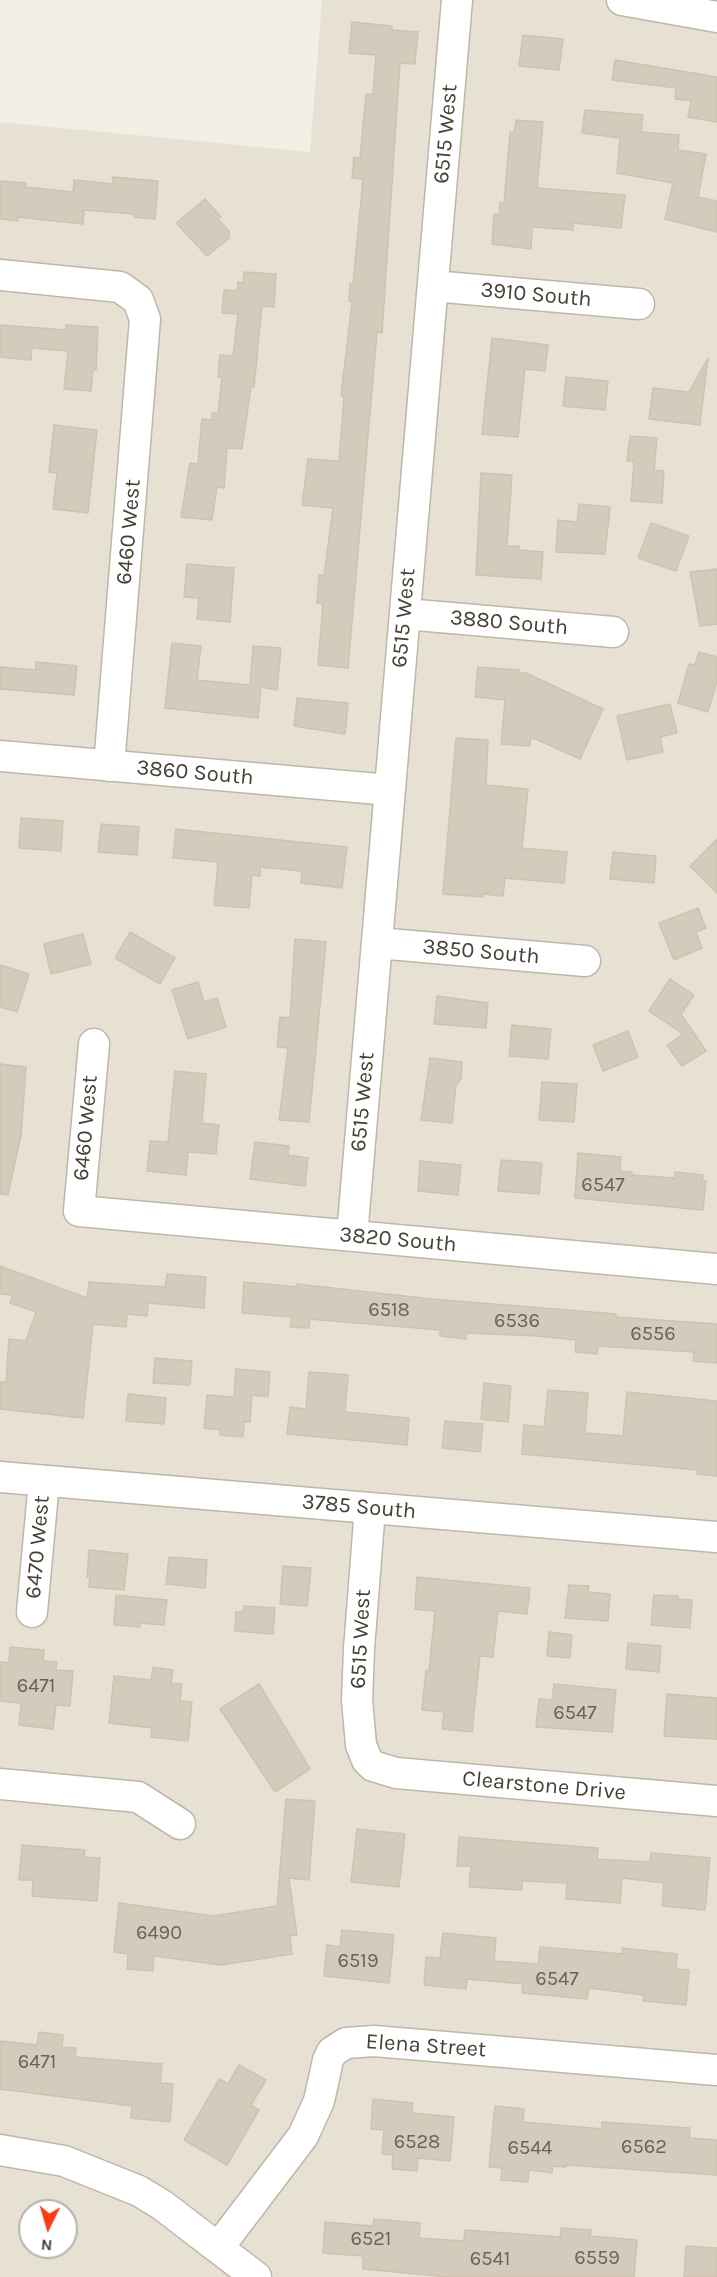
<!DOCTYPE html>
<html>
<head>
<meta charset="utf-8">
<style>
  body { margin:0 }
  #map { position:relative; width:717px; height:2277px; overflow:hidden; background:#f3efe6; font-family:Karla,sans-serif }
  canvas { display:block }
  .north { position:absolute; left:18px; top:2199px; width:60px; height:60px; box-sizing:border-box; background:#fff; border:2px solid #b5b3ae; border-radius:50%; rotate:185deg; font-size:16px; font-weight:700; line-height:24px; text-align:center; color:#464035 }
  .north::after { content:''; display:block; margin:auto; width:21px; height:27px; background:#f93d17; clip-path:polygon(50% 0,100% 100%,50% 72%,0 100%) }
</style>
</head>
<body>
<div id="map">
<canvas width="717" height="2277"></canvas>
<div class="north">N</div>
</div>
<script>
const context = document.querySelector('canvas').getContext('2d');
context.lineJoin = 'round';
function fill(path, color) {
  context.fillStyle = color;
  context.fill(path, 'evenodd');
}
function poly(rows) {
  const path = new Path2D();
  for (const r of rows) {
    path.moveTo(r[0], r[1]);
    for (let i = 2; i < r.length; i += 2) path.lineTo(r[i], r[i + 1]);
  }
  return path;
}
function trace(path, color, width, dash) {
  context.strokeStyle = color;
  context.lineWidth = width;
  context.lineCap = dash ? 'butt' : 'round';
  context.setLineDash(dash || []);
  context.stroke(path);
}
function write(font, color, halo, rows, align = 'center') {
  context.font = font + ' Karla,sans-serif';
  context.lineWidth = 4.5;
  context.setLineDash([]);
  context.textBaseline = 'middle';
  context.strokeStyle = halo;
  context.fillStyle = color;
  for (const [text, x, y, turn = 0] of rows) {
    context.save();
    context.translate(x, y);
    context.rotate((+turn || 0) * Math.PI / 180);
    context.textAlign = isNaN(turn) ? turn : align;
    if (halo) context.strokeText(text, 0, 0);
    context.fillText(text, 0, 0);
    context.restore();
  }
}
const residential = poly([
  [322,0,717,0,717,2277,0,2277,0,122,310,152],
  [30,2211,66,2211,66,2247,30,2247]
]);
const building = poly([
  [352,22,392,26,392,30,418,32,415,64,400,63,382,333,377,332,348,668,318,665,323,604,317,603,319,575,324,576,333,508,302,505,308,459,339,461,344,396,341,396,352,302,349,301,350,284,353,284,363,179,352,178,354,157,360,158,366,94,373,94,376,55,349,53,352,22],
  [523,35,563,39,559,70,519,66,523,35],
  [615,60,717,77,717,122,688,117,691,101,675,99,676,88,612,80,615,60],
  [585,110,643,115,641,132,679,135,678,150,706,154,698,197,717,201,717,232,665,219,673,183,617,173,620,138,582,133,585,110],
  [516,120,543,122,537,188,625,195,621,228,573,223,573,230,532,227,531,249,492,244,494,214,499,215,500,203,504,203,510,132,514,133,516,120],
  [113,177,158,181,155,219,134,217,134,214,84,210,83,224,18,217,18,221,0,219,0,181,26,183,26,187,73,192,74,180,113,184,113,177],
  [205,199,221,217,218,219,229,231,229,238,207,256,176,223,205,199],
  [244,272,276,274,274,307,262,306,254,387,251,387,242,449,227,448,224,488,217,487,212,520,181,517,190,463,198,464,202,419,212,420,212,413,218,414,222,377,218,377,220,355,233,356,238,314,222,313,224,290,237,291,238,282,243,283,244,272],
  [0,325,66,330,66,325,98,327,96,370,93,370,91,391,64,389,68,351,32,348,31,360,0,357,0,325],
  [492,338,548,345,545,371,525,369,518,437,482,434,492,338],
  [708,358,700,425,649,419,653,388,689,392,708,358],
  [566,377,608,381,605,410,563,406,566,377],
  [54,425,97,430,88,513,53,509,57,473,49,472,54,425],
  [630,436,657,438,654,470,664,471,662,503,631,501,634,461,627,461,630,436],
  [481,473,512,475,507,546,519,546,518,550,543,552,541,579,476,575,481,473],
  [579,504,610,507,605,554,556,552,558,520,577,522,579,504],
  [651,523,689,536,676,571,638,558,651,523],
  [187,564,234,568,230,622,197,619,199,598,184,597,187,564],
  [717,569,717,624,700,626,690,572,717,569],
  [172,643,201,646,197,680,250,685,253,646,281,648,277,690,261,687,258,718,165,708,172,643],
  [699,652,717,657,717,681,708,712,678,703,689,664,695,665,699,652],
  [36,662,77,666,74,695,0,689,0,667,36,670,36,662],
  [478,667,519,670,519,673,526,673,603,709,580,759,531,737,530,746,501,744,505,700,475,697,478,667],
  [297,698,348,703,345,734,294,726,297,698],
  [670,704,677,733,660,737,663,752,627,760,617,716,670,704],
  [456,738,488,740,486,785,528,789,522,848,567,852,564,883,505,878,503,896,483,894,483,897,443,894,456,738],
  [21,818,63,821,61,851,19,848,21,818],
  [101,824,139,827,137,855,98,852,101,824],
  [176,829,347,847,342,888,301,883,302,871,260,867,260,876,252,875,249,908,214,905,218,862,173,858,176,829],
  [717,839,717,893,690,866,717,839],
  [613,852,656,856,654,883,610,879,613,852],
  [698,908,706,928,696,932,702,948,674,960,659,923,698,908],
  [130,932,175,958,160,984,115,958,130,932],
  [83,934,91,964,51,974,44,944,83,934],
  [295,939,326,942,309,1122,279,1120,288,1048,277,1047,280,1017,290,1018,295,939],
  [0,965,29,974,17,1012,0,1007,0,965],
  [670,979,694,995,681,1014,706,1051,682,1066,667,1045,683,1034,649,1011,670,979],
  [198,982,204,1002,217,998,226,1027,188,1039,172,990,198,982],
  [437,996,488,1003,486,1028,434,1024,437,996],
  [512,1025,551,1029,548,1059,509,1056,512,1025],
  [628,1031,638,1057,603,1071,593,1045,628,1031],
  [430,1058,462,1062,461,1079,456,1085,452,1123,421,1120,430,1058],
  [0,1064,26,1067,21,1135,8,1195,0,1194,0,1064],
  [175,1071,206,1074,202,1123,219,1125,216,1154,188,1152,186,1175,147,1171,150,1141,168,1142,175,1071],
  [542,1082,577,1084,574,1122,539,1120,542,1082],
  [255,1142,289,1146,288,1155,308,1158,305,1186,250,1179,255,1142],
  [578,1153,621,1157,620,1171,632,1172,632,1175,675,1178,675,1172,703,1175,702,1181,706,1181,703,1210,575,1198,578,1153],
  [501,1160,542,1163,539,1194,498,1191,501,1160],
  [420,1161,461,1165,458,1195,418,1191,420,1161],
  [0,1266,87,1298,89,1282,165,1287,167,1274,206,1277,204,1308,148,1303,147,1316,127,1314,126,1327,93,1324,83,1418,0,1409,0,1382,6,1382,9,1339,26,1341,36,1312,10,1303,13,1295,0,1294,0,1266],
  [244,1282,297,1287,297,1284,432,1299,616,1314,616,1317,717,1324,717,1363,693,1361,694,1352,598,1346,597,1354,575,1352,576,1340,537,1336,466,1333,466,1339,440,1336,440,1330,310,1319,309,1328,290,1327,292,1317,242,1313,244,1282],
  [155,1358,192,1361,190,1385,153,1383,155,1358],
  [236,1369,270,1372,268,1397,252,1395,250,1422,244,1422,243,1437,220,1435,220,1430,204,1428,207,1395,234,1397,236,1369],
  [309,1372,348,1375,345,1412,409,1418,407,1445,287,1434,290,1407,306,1409,309,1372],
  [484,1383,511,1386,508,1422,481,1419,484,1383],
  [548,1390,588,1393,585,1433,623,1436,627,1392,717,1401,717,1476,697,1474,698,1470,522,1454,524,1425,544,1427,548,1390],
  [128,1394,166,1398,164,1424,126,1421,128,1394],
  [445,1421,483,1424,480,1452,442,1448,445,1421],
  [89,1550,128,1554,124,1590,89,1587,90,1578,87,1577,89,1550],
  [169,1557,207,1560,205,1588,166,1584,169,1557],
  [283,1566,311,1568,307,1606,280,1604,283,1566],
  [417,1577,530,1588,527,1614,498,1611,493,1657,480,1656,472,1732,442,1729,444,1712,422,1710,426,1670,429,1671,435,1611,415,1609,417,1577],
  [569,1585,589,1586,588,1592,610,1594,608,1621,565,1618,569,1585],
  [116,1595,167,1600,164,1625,140,1623,140,1627,114,1625,116,1595],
  [654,1595,678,1596,678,1599,692,1600,690,1628,651,1625,654,1595],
  [244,1606,275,1608,273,1634,235,1631,236,1612,243,1612,244,1606],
  [549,1632,572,1635,570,1658,547,1656,549,1632],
  [628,1643,661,1646,659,1672,626,1669,628,1643],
  [10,1647,44,1650,43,1661,57,1662,56,1670,73,1671,70,1706,56,1705,53,1729,19,1725,21,1703,0,1701,0,1662,9,1663,10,1647],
  [153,1667,173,1670,171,1683,182,1684,180,1701,192,1702,188,1741,151,1737,152,1728,109,1723,114,1676,151,1680,153,1667],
  [259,1684,310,1769,275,1792,220,1709,259,1684],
  [554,1684,616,1690,612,1732,536,1727,539,1699,552,1700,554,1684],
  [667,1694,717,1698,717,1739,664,1736,667,1694],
  [286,1799,315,1801,309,1880,289,1878,297,1935,290,1936,292,1954,221,1965,154,1956,153,1971,127,1969,128,1954,114,1952,119,1903,213,1916,277,1906,286,1799],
  [357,1829,405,1834,399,1887,351,1882,357,1829],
  [459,1837,598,1848,597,1859,650,1862,651,1853,710,1858,705,1910,662,1906,664,1883,622,1878,620,1903,566,1899,567,1883,522,1881,522,1890,469,1887,471,1866,457,1866,459,1837],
  [22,1845,85,1850,84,1857,100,1858,97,1901,32,1896,33,1880,19,1880,22,1845],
  [342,1930,394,1935,389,1983,324,1976,327,1945,340,1947,342,1930],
  [443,1933,496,1938,494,1961,538,1964,540,1947,622,1954,622,1948,677,1954,676,1969,689,1970,686,2005,643,2001,644,1995,589,1988,587,1999,522,1993,523,1984,467,1979,466,1989,424,1985,426,1957,440,1958,443,1933],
  [39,2032,63,2035,62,2047,76,2048,75,2057,162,2064,160,2083,173,2084,170,2122,131,2118,132,2106,0,2089,0,2041,37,2045,39,2032],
  [239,2065,266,2080,251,2105,259,2110,227,2165,184,2140,219,2079,228,2084,239,2065],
  [373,2099,413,2103,412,2113,454,2117,450,2161,418,2158,417,2171,392,2169,393,2155,382,2154,384,2130,371,2129,373,2099],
  [495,2106,524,2109,523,2122,602,2129,602,2122,690,2128,689,2138,717,2140,717,2175,566,2165,566,2167,553,2166,552,2173,529,2170,528,2182,501,2180,502,2168,489,2167,495,2106],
  [374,2219,420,2223,419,2238,464,2241,465,2230,560,2237,561,2228,591,2230,590,2236,637,2240,634,2277,448,2277,363,2269,363,2256,323,2253,325,2222,373,2226,374,2219],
  [686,2246,717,2248,717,2277,684,2277,686,2246]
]);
const minor = poly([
  [622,0,717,17],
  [0,275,120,287,138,300,145,319,109,766],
  [433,286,639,304],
  [405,614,613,632],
  [0,756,390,790],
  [377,943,585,961],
  [94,1044,79,1211,717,1269],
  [352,1236,457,0],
  [0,1477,717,1537],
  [370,1508,359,1649,357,1700,361,1745,367,1760,373,1766,396,1773,717,1801],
  [32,1612,44,1481],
  [0,1784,138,1797,180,1824],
  [0,2150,64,2161,139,2191,162,2205,256,2277],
  [218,2248,303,2136,319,2101,328,2060,332,2052,346,2043,374,2041,717,2070]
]);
const numberNames = [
  ["6547",603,1185],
  ["6518",389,1310],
  ["6536",517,1321],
  ["6556",653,1334],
  ["6471",36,1686],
  ["6547",575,1713],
  ["6490",159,1933],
  ["6519",358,1961],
  ["6547",557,1979],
  ["6471",37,2062],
  ["6528",417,2142],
  ["6562",644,2147],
  ["6544",530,2148],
  ["6521",371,2239],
  ["6559",597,2258],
  ["6541",490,2259]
];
const streetNames = [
  ["6515 West",446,134,-85],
  ["3910 South",536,295,5],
  ["6460 West",129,532,-85],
  ["6515 West",404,618,-85],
  ["3880 South",509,623,5],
  ["3860 South",195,773,5],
  ["3850 South",481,952,5],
  ["6515 West",363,1102,-85],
  ["6460 West",86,1128,-85],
  ["3820 South",398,1240,5],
  ["3785 South",359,1507,5],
  ["6470 West",38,1547,-85],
  ["6515 West",361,1639,-87],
  ["Clearstone Drive",544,1786,5],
  ["Elena Street",426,2046,4]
];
fill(residential, '#e7e1d4');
fill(building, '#d5cbbc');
trace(building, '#cfc3af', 1.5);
trace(minor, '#beb7a9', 33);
trace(minor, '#fff', 30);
write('20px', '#6a6357', null, numberNames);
write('22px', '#464035', '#fff', streetNames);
</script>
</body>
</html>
